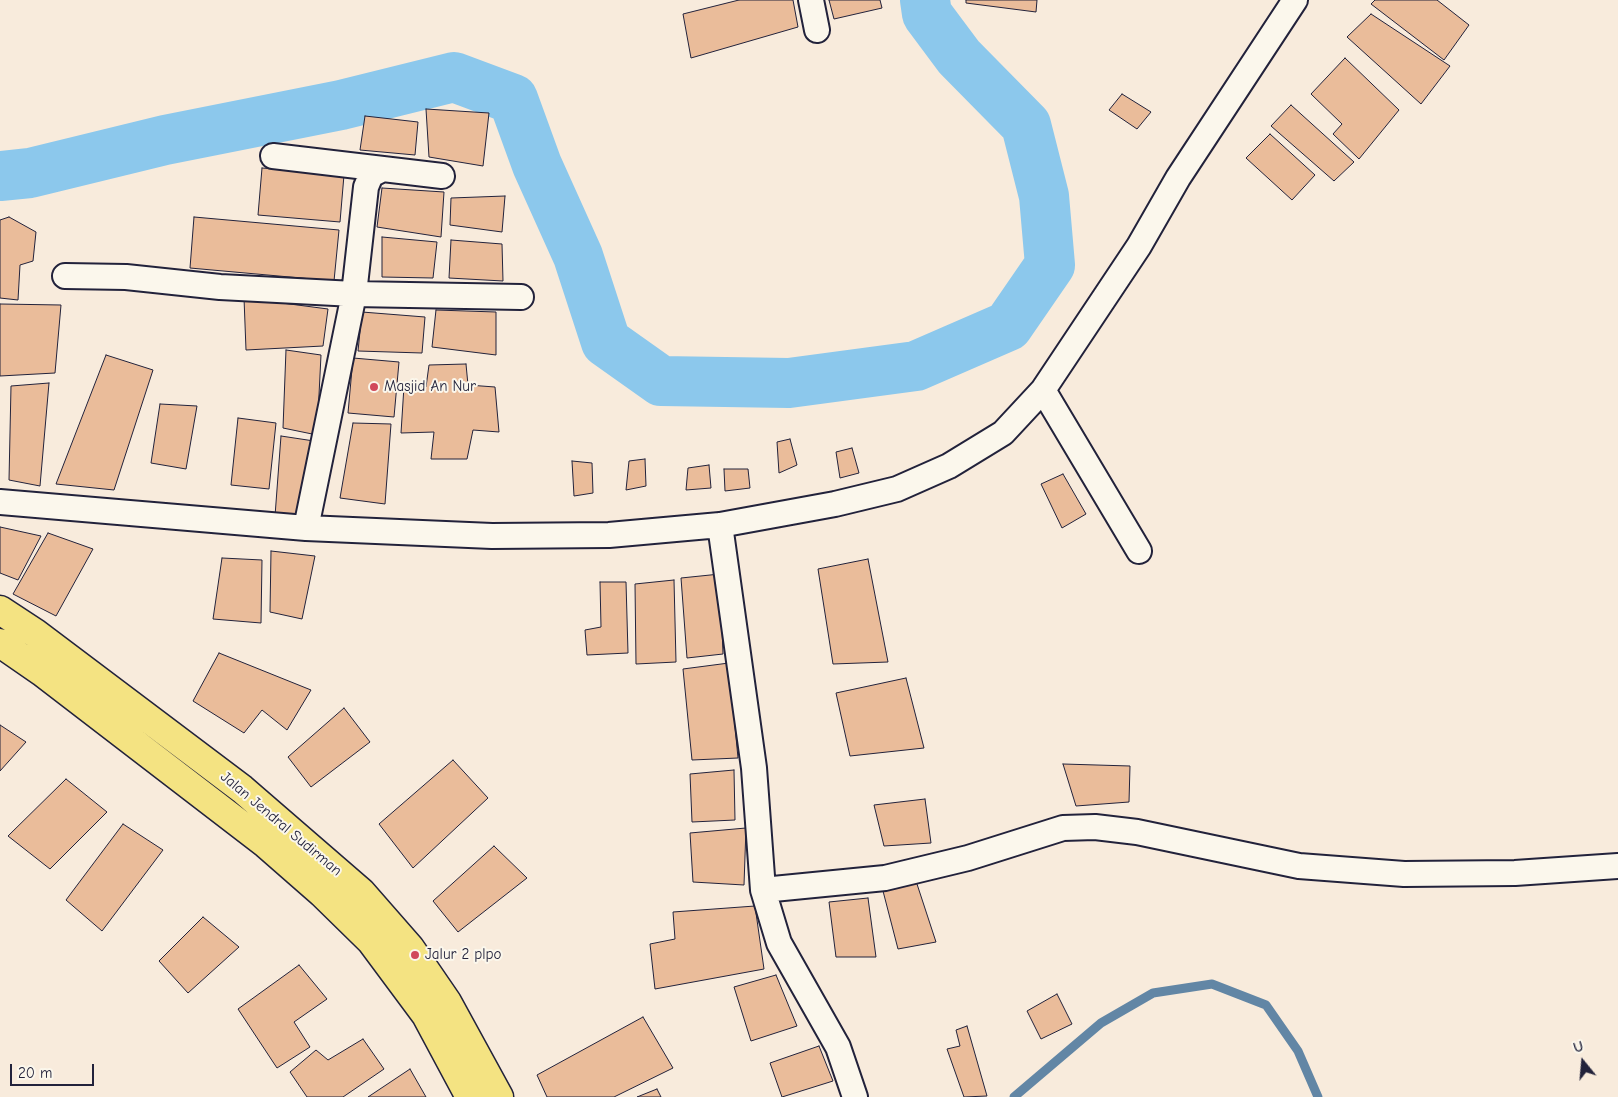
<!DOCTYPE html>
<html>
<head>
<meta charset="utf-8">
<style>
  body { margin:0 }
  #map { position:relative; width:1618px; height:1097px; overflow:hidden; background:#f8ebdc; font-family:"Comic Neue",sans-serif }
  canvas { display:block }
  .north { position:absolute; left:1558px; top:1037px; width:50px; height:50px; -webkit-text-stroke:4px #fbf7ec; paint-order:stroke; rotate:343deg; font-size:14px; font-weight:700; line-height:20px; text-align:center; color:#22223b }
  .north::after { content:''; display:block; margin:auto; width:18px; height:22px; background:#22223b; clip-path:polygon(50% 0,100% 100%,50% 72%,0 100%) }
  .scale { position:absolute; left:10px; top:1064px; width:84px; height:22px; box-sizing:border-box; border:2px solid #22223b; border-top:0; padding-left:6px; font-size:15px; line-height:18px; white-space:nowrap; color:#22223b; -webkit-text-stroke:4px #fbf7ec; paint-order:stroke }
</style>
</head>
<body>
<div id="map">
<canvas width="1618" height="1097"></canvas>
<div class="north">U</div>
<div class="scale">20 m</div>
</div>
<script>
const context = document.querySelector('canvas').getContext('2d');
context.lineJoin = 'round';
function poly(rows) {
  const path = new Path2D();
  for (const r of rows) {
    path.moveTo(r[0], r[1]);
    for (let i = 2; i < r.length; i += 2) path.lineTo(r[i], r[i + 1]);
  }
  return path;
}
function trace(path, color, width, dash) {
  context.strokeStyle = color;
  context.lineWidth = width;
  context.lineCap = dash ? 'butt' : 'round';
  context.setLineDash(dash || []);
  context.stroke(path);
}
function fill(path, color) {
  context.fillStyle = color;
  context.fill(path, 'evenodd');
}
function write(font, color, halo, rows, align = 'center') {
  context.font = font + ' "Comic Neue",sans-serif';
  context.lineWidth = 4;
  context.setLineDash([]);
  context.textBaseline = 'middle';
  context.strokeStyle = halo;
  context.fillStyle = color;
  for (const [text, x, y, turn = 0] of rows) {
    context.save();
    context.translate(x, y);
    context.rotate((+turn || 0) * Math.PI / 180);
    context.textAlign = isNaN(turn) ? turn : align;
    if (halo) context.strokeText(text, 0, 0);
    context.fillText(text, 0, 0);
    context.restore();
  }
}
const stream = poly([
  [1014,1097,1101,1023,1153,993,1212,984,1266,1005,1298,1051,1318,1097]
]);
const river = poly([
  [0,176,30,173,165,140,341,105,454,77,513,99,537,165,578,256,606,342,661,381,789,383,916,366,1008,326,1050,265,1044,196,1026,125,959,57,927,14,925,0]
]);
const building = poly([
  [739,0,793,0,798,27,691,58,683,14,739,0],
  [829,0,880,0,882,8,834,19,829,0],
  [966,0,1037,0,1036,12,966,3,966,0],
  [1375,0,1437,0,1469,25,1444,60,1371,4,1375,0],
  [1371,14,1450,66,1421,104,1347,37,1371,14],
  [1345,58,1399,110,1359,159,1333,134,1342,124,1311,94,1345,58],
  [1122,94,1151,112,1137,129,1109,110,1122,94],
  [1291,105,1354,162,1334,181,1271,126,1291,105],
  [426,109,489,113,483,166,429,157,426,109],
  [365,116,418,122,415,155,360,150,365,116],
  [1270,134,1315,175,1292,200,1246,158,1270,134],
  [262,168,344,175,340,222,258,215,262,168],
  [382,188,444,192,441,237,377,227,382,188],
  [505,196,502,232,450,225,451,198,505,196],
  [9,217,36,232,33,261,20,265,18,300,0,298,0,220,9,217],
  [194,217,339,230,334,281,190,268,194,217],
  [382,237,437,242,433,278,382,277,382,237],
  [451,240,502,244,503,281,449,278,451,240],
  [244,298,328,309,323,346,246,350,244,298],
  [0,304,61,305,55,373,0,376,0,304],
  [436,310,496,312,496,355,432,347,436,310],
  [362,312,425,317,422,353,358,351,362,312],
  [286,350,321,355,317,435,283,428,286,350],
  [106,355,153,370,114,490,56,484,106,355],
  [353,358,399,362,394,417,348,413,353,358],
  [466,364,468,385,495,387,499,432,473,430,467,459,431,459,434,432,401,433,404,386,426,387,429,365,466,364],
  [49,383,40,486,9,480,11,386,49,383],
  [160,404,197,406,186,469,151,463,160,404],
  [238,418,276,423,269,489,231,485,238,418],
  [353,423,391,424,385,504,340,498,353,423],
  [281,436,314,441,308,515,275,516,281,436],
  [790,439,797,465,779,473,777,442,790,439],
  [852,448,859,473,840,478,836,452,852,448],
  [645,459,646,486,626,490,629,461,645,459],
  [572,461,592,463,593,493,574,496,572,461],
  [709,465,711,488,686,490,688,468,709,465],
  [724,469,748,469,750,488,725,491,724,469],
  [1063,474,1086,514,1062,528,1041,484,1063,474],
  [0,527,41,536,18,580,0,573,0,527],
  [48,533,93,549,56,616,13,594,48,533],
  [271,551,315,556,302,619,270,612,271,551],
  [222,558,262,560,261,623,213,619,222,558],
  [868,559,888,662,833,664,818,569,868,559],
  [720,574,723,654,687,658,681,578,720,574],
  [674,580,676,662,636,664,635,584,674,580],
  [600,582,626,582,628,653,587,655,585,630,601,627,600,582],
  [219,653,311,690,287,730,262,710,244,733,193,701,219,653],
  [729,663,738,758,692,760,683,669,729,663],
  [906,678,924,748,850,756,836,693,906,678],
  [344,708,370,742,311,787,288,757,344,708],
  [0,725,26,742,0,771,0,725],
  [453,760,488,798,413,868,379,824,453,760],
  [1063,764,1130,766,1129,802,1076,806,1063,764],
  [734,770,735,820,692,822,690,774,734,770],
  [66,779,107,812,50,869,8,836,66,779],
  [925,799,931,843,884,846,874,805,925,799],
  [123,824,163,850,102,931,66,900,123,824],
  [746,828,744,885,693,882,690,833,746,828],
  [494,846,527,878,458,932,433,901,494,846],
  [916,881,936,942,898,949,883,891,916,881],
  [868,898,876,957,836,957,829,902,868,898],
  [755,906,764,969,655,989,650,944,675,939,673,912,755,906],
  [203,917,239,947,188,993,159,961,203,917],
  [299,965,327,999,294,1022,310,1047,277,1068,238,1009,299,965],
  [776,975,797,1026,751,1041,734,987,776,975],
  [1057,994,1072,1024,1041,1039,1027,1011,1057,994],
  [643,1017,673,1068,614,1097,547,1097,537,1075,643,1017],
  [967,1026,987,1096,964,1097,947,1049,960,1046,956,1030,967,1026],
  [363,1039,384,1069,343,1097,307,1097,290,1072,316,1050,328,1060,363,1039],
  [819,1046,833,1081,782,1097,770,1063,819,1046],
  [410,1069,426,1097,368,1097,410,1069],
  [657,1089,661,1097,637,1097,657,1089]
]);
const minor = poly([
  [811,0,817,30],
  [273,156,383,169],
  [65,276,126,277,220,287,354,294,521,297],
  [1043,390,1139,551],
  [0,502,306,528,492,536,609,535,720,525,835,504,897,489,949,466,1003,433,1043,390,1139,246,1178,178,1295,0],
  [720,525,754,768,763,890,779,943,838,1047,855,1097],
  [306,528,354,294,366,187,371,175,383,169,442,176],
  [763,890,885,878,968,858,1063,828,1095,827,1137,832,1299,866,1404,874,1515,873,1618,866]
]);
const trunk = poly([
  [0,610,35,633,242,789,361,892,410,948,447,1002,499,1097],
  [0,643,42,672,266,844,322,893,371,941,426,1015,470,1097]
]);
const markers = [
  [374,387,5,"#d1495b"],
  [415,955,5,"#d1495b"]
];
const poiNames = [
  ["Masjid An Nur",384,387],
  ["Jalur 2 plpo",425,955]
];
const streetNames = [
  ["Jalan Jendral Sudirman",281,824,40]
];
trace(stream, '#6286a5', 9);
trace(river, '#8cc8ec', 50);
fill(building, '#eabc9a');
trace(building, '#22223b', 1);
trace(minor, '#22223b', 28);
trace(trunk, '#22223b', 31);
trace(minor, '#fbf7ec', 24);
trace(trunk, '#f4e382', 28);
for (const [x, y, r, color] of markers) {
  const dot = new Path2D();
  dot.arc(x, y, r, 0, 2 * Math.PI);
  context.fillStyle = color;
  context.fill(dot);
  trace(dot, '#fbf7ec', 2);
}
write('15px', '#22223b', '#fbf7ec', poiNames, 'left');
write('15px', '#22223b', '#fbf7ec', streetNames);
</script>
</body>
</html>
